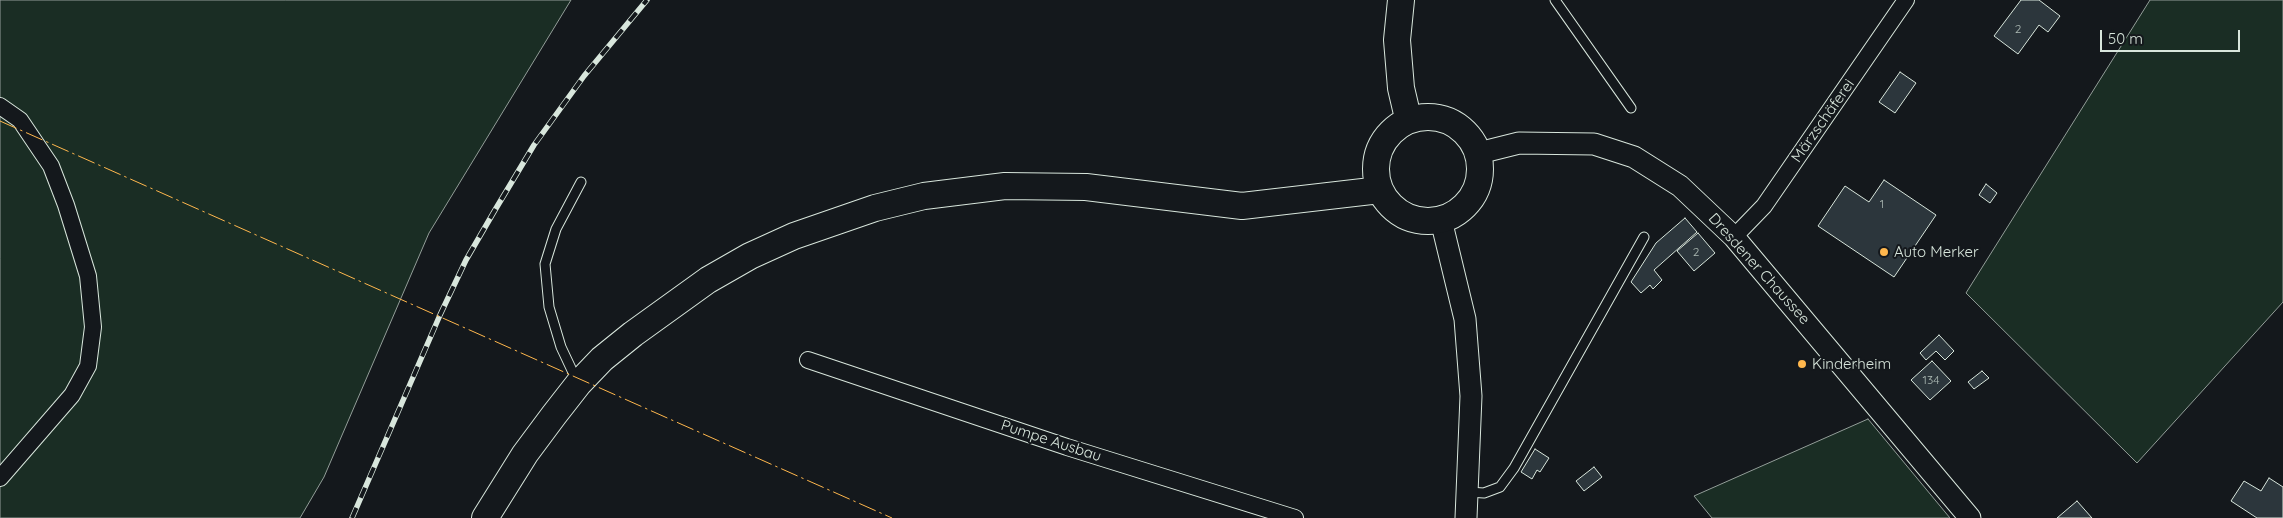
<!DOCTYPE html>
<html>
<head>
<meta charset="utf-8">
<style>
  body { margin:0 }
  #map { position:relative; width:2283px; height:518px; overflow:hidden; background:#14181c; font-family:Quicksand,sans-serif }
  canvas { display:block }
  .scale { position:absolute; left:2100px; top:30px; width:140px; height:22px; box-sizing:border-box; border:2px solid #d8e6dc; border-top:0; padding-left:6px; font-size:15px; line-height:18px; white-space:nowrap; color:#d8e6dc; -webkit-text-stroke:4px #14181c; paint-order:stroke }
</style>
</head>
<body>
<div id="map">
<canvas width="2283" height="518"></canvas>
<div class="scale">50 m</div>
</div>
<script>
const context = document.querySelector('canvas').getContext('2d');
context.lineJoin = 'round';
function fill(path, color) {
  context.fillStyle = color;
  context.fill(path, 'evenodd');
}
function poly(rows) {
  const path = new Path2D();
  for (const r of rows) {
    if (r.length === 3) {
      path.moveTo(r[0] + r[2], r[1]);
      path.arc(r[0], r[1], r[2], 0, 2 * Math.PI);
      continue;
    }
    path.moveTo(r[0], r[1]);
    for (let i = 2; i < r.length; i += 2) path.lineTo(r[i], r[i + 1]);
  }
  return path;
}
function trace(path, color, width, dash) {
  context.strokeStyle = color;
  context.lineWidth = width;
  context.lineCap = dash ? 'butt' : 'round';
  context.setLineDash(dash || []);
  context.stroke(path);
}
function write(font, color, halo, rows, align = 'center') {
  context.font = font + ' Quicksand,sans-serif';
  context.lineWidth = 4;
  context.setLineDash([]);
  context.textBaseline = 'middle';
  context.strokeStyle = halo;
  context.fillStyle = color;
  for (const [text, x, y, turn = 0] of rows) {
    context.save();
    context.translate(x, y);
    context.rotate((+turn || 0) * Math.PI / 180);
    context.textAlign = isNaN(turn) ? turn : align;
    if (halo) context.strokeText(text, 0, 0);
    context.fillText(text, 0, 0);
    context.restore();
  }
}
const green = poly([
  [0,0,571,0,429,233,324,477,300,518,0,518,0,0],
  [2150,0,2283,0,2283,302,2137,463,1966,293,2150,0],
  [1868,419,1950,518,1712,518,1694,496,1868,419]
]);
const building = poly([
  [2021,0,2039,0,2060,16,2048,32,2039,25,2018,54,1994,36,2021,0],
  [1900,72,1916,83,1895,113,1879,102,1900,72],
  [1884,180,1936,215,1894,277,1818,226,1845,186,1869,202,1884,180],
  [1986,184,1997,193,1990,203,1979,195,1986,184],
  [1685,218,1697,232,1654,270,1662,280,1653,289,1650,285,1641,293,1631,282,1656,243,1685,218],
  [1698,233,1715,253,1694,271,1677,251,1698,233],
  [1939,335,1954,351,1945,360,1936,351,1926,360,1920,353,1939,335],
  [1932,361,1951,381,1930,400,1911,380,1932,361],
  [1982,371,1989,378,1974,389,1968,382,1982,371],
  [1535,449,1549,458,1540,472,1537,470,1532,479,1521,472,1535,449],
  [1594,467,1602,477,1584,491,1576,481,1594,467],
  [2269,478,2283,487,2283,518,2257,518,2231,501,2244,481,2261,491,2269,478],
  [2077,501,2092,518,2057,518,2077,501]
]);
const service = poly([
  [1555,0,1631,108],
  [577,381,561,347,549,307,545,264,556,229,581,182],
  [1468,492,1484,493,1500,487,1514,468,1644,237]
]);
const minor = poly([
  [0,106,20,120,51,166,66,205,88,276,93,327,88,366,72,395,0,478],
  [1734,237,1764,206,1906,0],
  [808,360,1067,447,1295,518]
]);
const tertiary = poly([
  [1479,153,1519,143,1594,144,1634,157,1680,186,1734,237,1970,518],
  [1441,220,1465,319,1471,396,1466,518]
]);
const primary = poly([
  [1401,0,1397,40,1401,88,1408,118],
  [1428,169,52],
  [485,518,525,454,554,415,579,383,602,359,633,334,708,280,750,256,794,236,875,208,924,196,1005,186,1086,187,1242,206,1380,190]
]);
const rail = poly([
  [352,518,440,315,466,260,495,210,534,145,584,76,647,0]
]);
const power = poly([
  [0,121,892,518]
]);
const markers = [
  [1884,252,5,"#ffb74d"],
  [1802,364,5,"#ffb74d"]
];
const numberNames = [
  ["2",2018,29],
  ["1",1882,204],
  ["2",1696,252],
  ["134",1931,380]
];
const streetNames = [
  ["Märzschäferei",1823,121,-55],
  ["Dresdener Chaussee",1759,269,48],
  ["Pumpe Ausbau",1051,441,18]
];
const poiNames = [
  ["Auto Merker",1894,252],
  ["Kinderheim",1812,364]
];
fill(green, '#1a2d24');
trace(green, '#939e99', 1);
fill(building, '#2c363c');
trace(building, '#d8e6dc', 1);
trace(service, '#d8e6dc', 11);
trace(minor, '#d8e6dc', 18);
trace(tertiary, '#d8e6dc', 23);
trace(primary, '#d8e6dc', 28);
trace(service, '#14181c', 9);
trace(minor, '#14181c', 16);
trace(tertiary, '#14181c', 21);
trace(primary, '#14181c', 26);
trace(rail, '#d8e6dc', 5.5);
trace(rail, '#14181c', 4, [11]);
trace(power, '#ffb74d', 1, [18, 4, 2.5, 4]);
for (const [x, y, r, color] of markers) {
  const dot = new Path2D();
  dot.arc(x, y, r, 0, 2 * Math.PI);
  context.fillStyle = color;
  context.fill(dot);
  trace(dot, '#14181c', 2);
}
write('12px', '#adbab4', null, numberNames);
write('15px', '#d8e6dc', '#14181c', streetNames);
write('15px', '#d8e6dc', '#14181c', poiNames, 'left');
</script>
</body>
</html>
